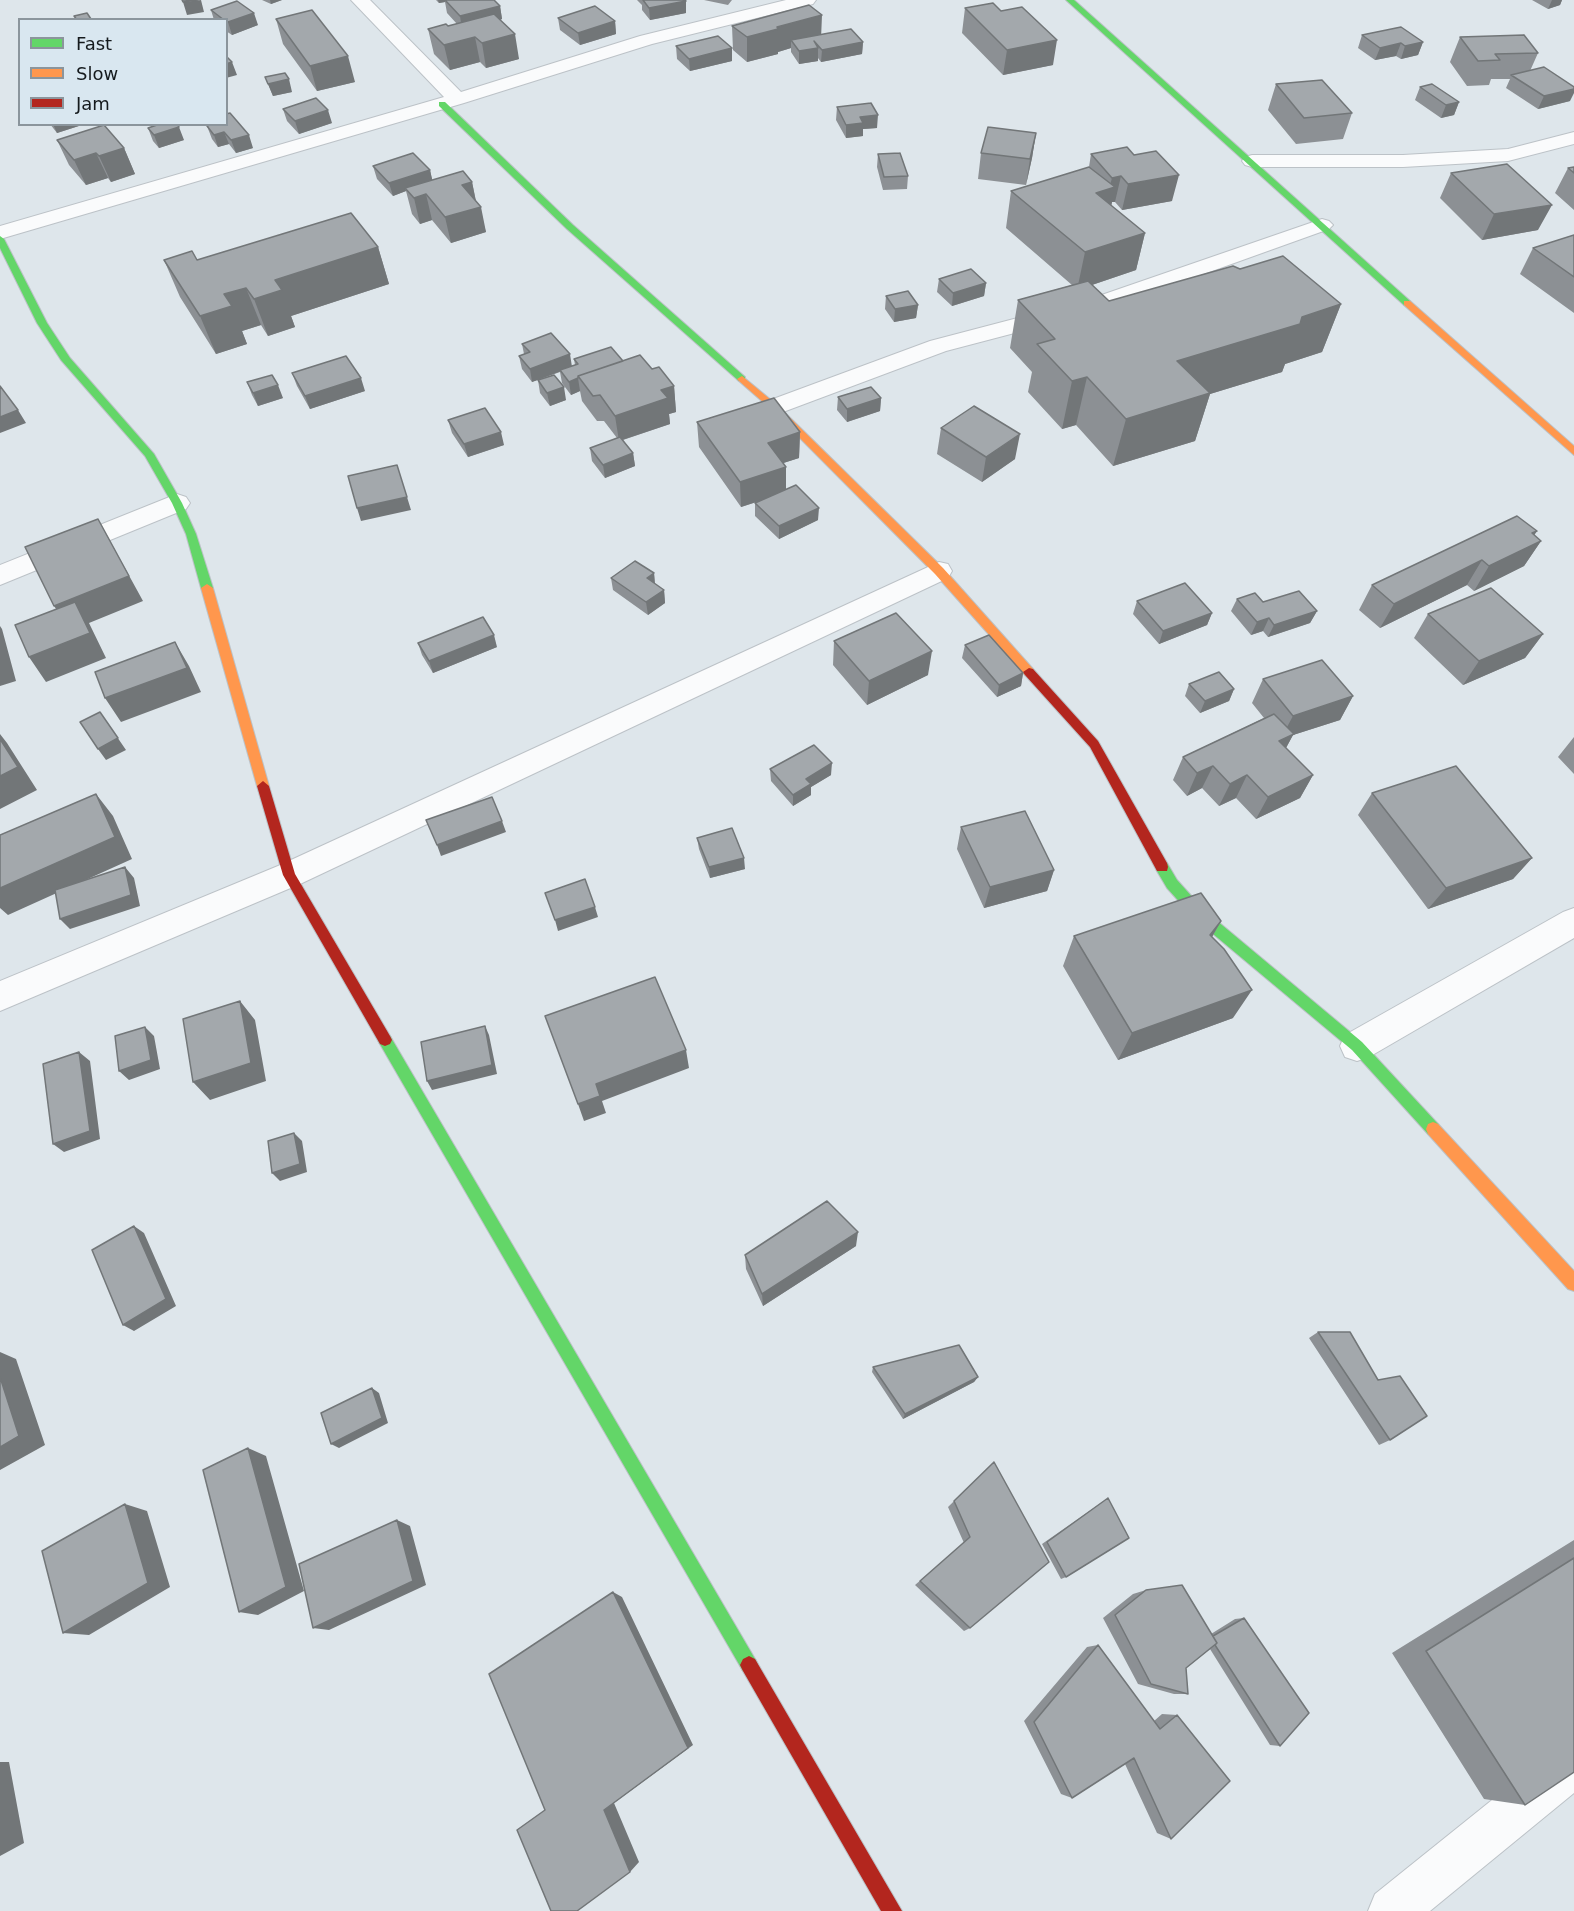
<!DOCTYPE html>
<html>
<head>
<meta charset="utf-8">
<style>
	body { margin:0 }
	#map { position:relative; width:1574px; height:1911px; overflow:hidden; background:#dee6eb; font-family:"DejaVu Sans",sans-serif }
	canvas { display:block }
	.legend { position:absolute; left:18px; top:18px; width:210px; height:108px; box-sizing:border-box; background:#d9e7f0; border:2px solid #8b959c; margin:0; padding:8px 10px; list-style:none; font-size:18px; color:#151a1d }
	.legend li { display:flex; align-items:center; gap:12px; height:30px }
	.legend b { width:30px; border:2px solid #8b959c }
</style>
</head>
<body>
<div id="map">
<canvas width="1574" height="1911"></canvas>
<ul class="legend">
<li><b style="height:8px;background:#63d668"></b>Fast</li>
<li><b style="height:8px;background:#ff974d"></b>Slow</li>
<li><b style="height:8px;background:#b3261e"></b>Jam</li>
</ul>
</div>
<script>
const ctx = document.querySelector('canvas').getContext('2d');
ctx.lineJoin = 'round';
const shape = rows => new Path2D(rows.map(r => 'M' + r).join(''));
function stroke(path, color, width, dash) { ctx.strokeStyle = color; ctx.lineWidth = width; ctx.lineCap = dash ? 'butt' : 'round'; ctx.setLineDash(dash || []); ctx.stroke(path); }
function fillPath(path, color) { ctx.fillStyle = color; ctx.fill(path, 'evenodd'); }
const street = shape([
	[351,0,370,0,461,92,640,36,786,0,816,0,813,4,652,44,464,103,0,239,0,226,444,97,351,0],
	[1574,132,1574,144,1508,161,1403,167,1252,167,1245,165,1242,161,1245,157,1252,155,1403,155,1508,149,1574,132],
	[1322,219,1329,221,1333,225,1329,229,1106,309,946,351,783,412,774,415,765,412,762,407,765,402,930,341,1090,299,1322,219],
	[177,494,186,497,190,503,186,509,0,585,0,565,177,494],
	[939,562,948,564,952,571,948,578,300,884,0,1011,0,981,278,866,939,562],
	[1574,908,1574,938,1369,1057,1357,1061,1345,1057,1340,1046,1345,1035,1563,912,1574,908],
	[1574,1740,1574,1793,1430,1911,1368,1911,1375,1894,1558,1747,1574,1740]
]);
const fast = shape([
	[1066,0,1074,0,1410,301,1410,305,1404,305,1066,0],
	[439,102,445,102,573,225,745,377,745,381,739,381,567,229,439,106,439,102],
	[0,236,4,239,47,323,70,358,154,454,182,503,196,534,213,588,211,591,207,592,201,588,186,534,172,503,145,456,61,360,37,323,0,248,0,236],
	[1162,862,1167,863,1177,880,1204,910,1362,1042,1438,1124,1440,1129,1438,1134,1433,1136,1428,1134,1352,1050,1194,918,1167,888,1157,871,1156,867,1157,863,1162,862],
	[385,1034,390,1036,755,1659,758,1665,755,1671,749,1674,743,1671,380,1044,378,1040,380,1036,385,1034]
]);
const slow = shape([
	[1404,301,1410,301,1574,446,1574,455,1404,305,1404,301],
	[742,376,777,405,943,568,1033,669,1035,672,1033,675,1025,675,935,574,771,409,739,381,737,379,742,376],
	[207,584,213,588,269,786,263,791,257,786,201,588,207,584],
	[1433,1122,1438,1124,1574,1271,1574,1291,1568,1289,1428,1134,1426,1129,1428,1124,1433,1122]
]);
const jam = shape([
	[1029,668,1033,669,1098,741,1167,863,1168,867,1167,871,1157,871,1090,747,1025,675,1023,672,1029,668],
	[263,781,269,786,295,874,390,1036,392,1040,390,1044,385,1046,380,1044,283,875,257,786,263,781],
	[749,1656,755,1659,902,1911,881,1911,743,1671,740,1665,743,1659,749,1656]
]);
stroke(street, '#bcc2c7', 2);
stroke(fast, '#bcc2c7', 2);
stroke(slow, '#bcc2c7', 2);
stroke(jam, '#bcc2c7', 2);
fillPath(street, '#fafbfc');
fillPath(fast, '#63d668');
fillPath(slow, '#ff974d');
fillPath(jam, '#b3261e');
fillPath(shape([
	[262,0,282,0,271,4],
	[436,0,494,0,500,6,502,19,500,20,519,59,486,68,480,62,450,70,434,54,428,29,448,26,457,24,447,13,445,2,439,3],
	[637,0,685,0,686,13,650,20,642,10,642,5],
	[704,0,732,0,728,5],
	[1532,0,1562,0,1560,5,1548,9],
	[965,8,1001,11,1053,65,1003,75,962,33],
	[211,10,258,25,232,35,226,31,226,20,214,20],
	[558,18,615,21,616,34,580,45,560,30],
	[276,19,355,82,317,91,283,44],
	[732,26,821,34,863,42,862,54,821,62,818,58,818,61,799,64,791,52,791,48,778,52,778,54,747,62,733,50],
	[1362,35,1423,42,1418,55,1401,59,1396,56,1375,60,1358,48],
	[1460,37,1538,53,1530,71,1570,101,1538,109,1506,88,1510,79,1491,79,1489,85,1467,86,1450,62],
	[676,46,732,48,732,61,690,71,677,59],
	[265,77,292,92,273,96],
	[1276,84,1352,113,1343,139,1296,144,1268,110],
	[1420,87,1459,102,1454,115,1441,118,1415,100],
	[837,107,877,128,863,129,863,136,846,138,836,120],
	[283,109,332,123,299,134,287,121],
	[50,124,85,124,57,133],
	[213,124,253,148,236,153,229,144,218,147,212,139,207,126],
	[148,128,184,140,159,148,153,141],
	[1036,133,1032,158,1026,185,978,179,981,153],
	[57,140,124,148,135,174,111,182,108,178,86,185,69,165],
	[878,154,908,176,907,189,883,190,877,167],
	[1091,154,1172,201,1122,210,1115,202,1112,202,1111,206,1145,233,1136,270,1092,285,1109,301,1240,269,1341,304,1322,352,1285,364,1282,372,1210,394,1195,441,1113,466,1076,425,1062,429,1028,392,1032,372,1010,348,1018,300,1072,285,1006,228,1011,191,1089,167],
	[373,166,430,170,432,180,472,182,476,201,486,232,451,243,432,220,420,224,412,214,406,191,393,196,377,179],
	[1574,167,1574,210,1555,193,1568,168],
	[1451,173,1538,230,1482,240,1440,198],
	[1574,235,1574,313,1520,274,1533,248],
	[378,247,389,284,291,316,295,327,268,336,261,325,242,331,247,344,216,354,180,297,164,260,197,260],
	[939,279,986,283,984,296,952,306,937,292],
	[886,296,918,305,916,318,894,322,885,309],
	[522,344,572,366,575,365,574,359,623,361,652,369,674,386,676,412,669,414,670,424,623,440,633,453,635,466,605,478,592,461,590,448,617,438,604,421,597,421,582,401,580,391,571,395,562,383,560,372,532,382,522,369,519,356,524,354],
	[292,373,365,391,310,409,297,386],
	[538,380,566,400,550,406,540,393],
	[247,382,283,398,258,406,252,395],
	[838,397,881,398,880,411,847,422,837,410],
	[448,420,504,445,468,457,452,433],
	[697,422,800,432,799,458,783,463,786,467,786,490,818,520,779,539,755,516,755,503,763,500,741,507,699,447],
	[941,428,1015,459,982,482,937,454],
	[1534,535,1541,541,1524,566,1474,591,1467,585,1380,628,1359,610,1372,585],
	[654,573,655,584,664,590,665,603,648,615,613,590,611,578],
	[1237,599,1263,602,1317,611,1310,623,1268,637,1263,631,1251,635,1231,611],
	[1137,601,1212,613,1207,625,1159,644,1133,614],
	[1428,614,1543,634,1525,658,1463,685,1414,638],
	[834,641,928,675,867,705,833,665],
	[418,643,497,647,433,673,422,655],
	[965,645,1023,673,1021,686,997,697,962,658],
	[1263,679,1353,696,1340,720,1293,735,1286,748,1313,775,1300,798,1256,819,1236,798,1219,806,1202,788,1187,796,1173,780,1183,757,1264,718,1252,703],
	[1189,684,1234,689,1229,701,1200,713,1185,696],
	[1574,737,1574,774,1558,757],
	[770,769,831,775,811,787,811,795,793,806,771,781],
	[1372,793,1532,858,1513,879,1428,909,1358,815],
	[961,827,1054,870,1047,891,984,908,957,849],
	[697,838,745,869,710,878,699,849],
	[1221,921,1212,937,1233,1018,1118,1060,1063,966,1074,936],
	[856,1246,763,1306,746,1269,745,1255],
	[1318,1332,1390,1440,1379,1445,1309,1338],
	[873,1367,978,1377,974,1382,903,1419,872,1372],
	[994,1462,970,1628,964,1631,915,1585,964,1543,948,1507],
	[1108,1498,1066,1577,1061,1579,1042,1544],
	[1574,1540,1574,1772,1525,1805,1484,1799,1392,1653],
	[1146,1590,1211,1634,1235,1619,1244,1618,1280,1746,1270,1745,1210,1649,1186,1668,1188,1694,1174,1694,1138,1684,1103,1618,1133,1594],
	[1098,1645,1154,1721,1162,1714,1177,1715,1171,1839,1157,1833,1125,1764,1072,1798,1061,1794,1024,1721,1087,1647]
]), '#8c9094');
fillPath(shape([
	[201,0,204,12,187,15,183,2],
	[270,0,282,0,271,4],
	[438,0,453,0,445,0,445,2,439,3],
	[1552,0,1562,0,1560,5,1548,9],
	[686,1,686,13,650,20,649,8],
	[500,6,502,19,462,29,460,16],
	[254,13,258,25,232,35,228,22],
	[822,15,821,39,791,40,791,48,778,52,778,54,747,62,747,37,777,27],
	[615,21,616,34,580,45,578,33],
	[515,34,519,59,486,68,482,43],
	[475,37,480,62,450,70,444,45],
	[1057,40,1053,65,1003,75,1007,50],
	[863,42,862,54,821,62,822,50],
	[1423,42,1418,55,1401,59,1405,46],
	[1401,43,1396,56,1375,60,1380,48],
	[732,48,732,61,690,71,689,59],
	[818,48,818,61,799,64,799,51],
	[348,56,355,82,317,91,310,66],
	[232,62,237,75,226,78,226,64],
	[289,79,292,92,273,96,268,84],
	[1574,89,1574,93,1570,101,1538,109,1544,96],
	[1459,102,1454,115,1441,118,1446,105],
	[328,110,332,123,299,134,295,121],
	[878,115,877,128,863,129,863,136,846,138,846,125,860,117],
	[53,124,85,124,57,133],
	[179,127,184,140,159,148,154,135],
	[224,132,229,144,218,147,214,135],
	[1036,133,1032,158,1026,185,1030,159],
	[249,135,253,148,236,153,231,140],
	[124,148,135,174,111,182,99,156],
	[96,153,108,178,86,185,74,160],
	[430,170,433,183,405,188,406,191,393,196,389,183],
	[1179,175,1172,201,1122,210,1128,184],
	[1121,176,1115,202,1112,202,1107,225,1096,193,1109,189,1112,178],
	[472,182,477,207,462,185],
	[426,194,432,220,420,224,414,198],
	[1552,205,1538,230,1482,240,1494,214],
	[481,207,486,232,451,243,445,217],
	[1145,233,1136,270,1077,290,1085,252],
	[378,247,389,284,291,316,295,327,268,336,254,299,275,280],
	[986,283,984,296,952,306,953,293],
	[246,288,261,325,242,331,247,344,216,354,200,316,224,294],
	[1341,304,1322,352,1285,364,1282,372,1210,394,1195,441,1113,466,1126,419,1177,361,1302,317],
	[918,305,916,318,894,322,895,309],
	[570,354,572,367,532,382,530,369],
	[1087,377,1076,425,1062,429,1072,381],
	[361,378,365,391,310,409,305,396],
	[578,378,580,391,571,395,569,382],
	[278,385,283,398,258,406,253,393],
	[674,386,676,412,669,414,670,424,619,441,615,416,661,390],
	[564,387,566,400,550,406,547,393],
	[881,398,880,411,847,422,847,409],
	[18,410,26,423,0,433,0,417],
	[501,432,504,445,468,457,464,444],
	[800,432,799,458,768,468,768,443],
	[1020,434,1015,459,982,482,986,457],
	[633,453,635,466,605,478,603,465],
	[786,467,786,492,741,507,740,482],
	[407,497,411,510,361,521,357,508],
	[819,508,818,520,779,539,779,526],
	[98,519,143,601,89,623,106,658,46,682,29,657,71,630,54,606],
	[1537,531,1526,548,1541,541,1524,566,1474,591,1489,566,1532,533],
	[1482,560,1467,585,1380,628,1394,604],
	[654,573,655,586,647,578],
	[664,590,665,603,648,615,646,602],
	[1317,611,1310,623,1268,637,1274,625],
	[1212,613,1207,625,1159,644,1163,631],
	[1269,618,1263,631,1251,635,1257,622],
	[0,626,2,629,16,681,0,686],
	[1543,634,1525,658,1463,685,1479,661],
	[494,635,497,647,433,673,429,661],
	[175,642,189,666,201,692,121,722,105,698],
	[932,651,928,675,867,705,869,681],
	[1023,673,1021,686,997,697,999,685],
	[1234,689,1229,701,1200,713,1205,701],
	[1353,696,1340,720,1293,735,1281,757,1267,764,1293,716],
	[100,712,126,750,106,760,98,749],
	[0,734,7,743,37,790,0,809],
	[832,763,831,775,811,787,811,795,793,806,793,795,806,779],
	[1213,766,1202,788,1187,796,1197,773],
	[1247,775,1236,798,1219,806,1230,784],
	[1313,775,1300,798,1256,819,1268,797],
	[96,794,113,816,132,859,8,915,0,908,0,888],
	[502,821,506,832,441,856,437,845],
	[744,858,745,869,710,878,709,867],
	[1532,858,1513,879,1428,909,1446,888],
	[125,867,134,878,140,906,70,929,60,919],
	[1054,870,1047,891,984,908,990,887],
	[595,907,598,917,558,931,555,920],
	[1221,921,1204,951,1210,935],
	[1252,990,1233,1018,1118,1060,1132,1033],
	[240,1001,255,1020,266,1081,210,1100,193,1082],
	[485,1026,489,1035,497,1074,432,1090,427,1081],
	[145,1027,154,1036,160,1069,129,1080,119,1071],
	[686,1050,689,1068,602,1101,606,1113,584,1121,578,1104,596,1084],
	[79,1052,90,1061,100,1139,64,1152,53,1144],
	[294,1133,302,1141,307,1172,280,1181,272,1173],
	[134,1226,144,1233,176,1306,134,1331,123,1325],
	[858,1232,856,1246,763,1306,762,1294],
	[0,1352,16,1359,45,1445,0,1470],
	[978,1377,974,1382,903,1419,905,1414],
	[372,1388,379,1393,388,1423,339,1448,331,1444],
	[248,1448,266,1456,304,1591,258,1615,239,1612],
	[125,1504,147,1511,170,1587,89,1635,63,1633],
	[397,1520,410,1526,426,1585,329,1630,313,1628],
	[613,1592,622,1597,693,1745,614,1803,639,1862,630,1872,604,1810],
	[0,1762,9,1762,24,1843,0,1856]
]), '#727678');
const building = shape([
	[182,0,198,0,183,2,182,0],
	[445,0,494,0,500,6,460,16,445,0],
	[643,0,685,0,686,1,649,8,643,0],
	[237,1,254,13,228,22,226,21,226,20,224,20,211,10,237,1],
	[993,3,1001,11,1022,7,1057,40,1007,50,965,8,993,3],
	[809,5,822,15,777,27,778,29,747,37,732,26,809,5],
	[595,6,615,21,578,33,558,18,595,6],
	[312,10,348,56,310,66,276,19,312,10],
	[87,13,91,19,77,20,74,16,87,13],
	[494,14,515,34,482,43,475,37,444,45,428,29,446,24,448,26,494,14],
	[1401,27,1423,42,1405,46,1401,43,1380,48,1362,35,1401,27],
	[851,29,863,42,822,50,814,41,818,48,799,51,791,40,851,29],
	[1524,35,1538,53,1495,54,1500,60,1478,61,1460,37,1524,35],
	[718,36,732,48,689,59,676,46,718,36],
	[226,56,232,62,226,64,226,56],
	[1544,67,1574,87,1574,89,1544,96,1511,75,1544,67],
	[285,73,289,79,268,84,265,77,285,73],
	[1322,80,1352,113,1304,118,1276,84,1322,80],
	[1432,84,1459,102,1446,105,1420,87,1432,84],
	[316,98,328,110,295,121,283,109,316,98],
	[871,103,878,115,860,117,863,123,846,125,837,107,871,103],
	[230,113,249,135,231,140,224,132,214,135,207,126,213,124,226,124,226,114,230,113],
	[160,124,177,124,179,127,154,135,148,128,160,124],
	[104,125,124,148,99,156,96,153,74,160,57,140,104,125],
	[988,127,1036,133,1030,159,981,153,988,127],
	[1127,147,1134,155,1156,151,1179,175,1128,184,1121,176,1112,178,1091,154,1127,147],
	[413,153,430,170,389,183,373,166,413,153],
	[900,153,908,176,884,177,878,154,900,153],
	[1507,164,1552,205,1494,214,1451,173,1507,164],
	[1089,167,1115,187,1096,193,1145,233,1085,252,1011,191,1089,167],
	[1574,167,1574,173,1568,168,1574,167],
	[463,171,472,182,462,185,481,207,445,217,426,194,414,198,405,188,463,171],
	[351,213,378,247,275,280,282,290,254,299,246,288,224,294,232,306,200,316,164,260,192,251,197,260,351,213],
	[1574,235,1574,277,1533,248,1574,235],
	[1283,256,1341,304,1302,317,1300,324,1177,361,1210,393,1126,419,1087,377,1072,381,1037,344,1055,339,1018,300,1088,281,1109,301,1233,266,1240,269,1283,256],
	[971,269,986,283,953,293,939,279,971,269],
	[908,291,918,305,895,309,886,296,908,291],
	[551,333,570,354,530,369,519,356,530,352,522,344,551,333],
	[611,347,623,361,578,376,578,378,569,382,560,370,578,364,574,359,611,347],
	[640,355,652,369,659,367,674,386,661,390,668,398,615,416,600,395,593,396,578,376,640,355],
	[346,356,361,378,305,396,292,373,346,356],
	[272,375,278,385,253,393,247,382,272,375],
	[554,375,564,387,547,393,538,380,554,375],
	[0,386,18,410,0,417,0,386],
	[871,387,881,398,847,409,838,397,871,387],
	[774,398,800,432,768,443,786,467,740,482,697,422,774,398],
	[974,406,1020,434,986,457,941,428,974,406],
	[485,408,501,432,464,444,448,420,485,408],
	[620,437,633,453,603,465,590,448,620,437],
	[397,465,407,497,357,508,348,476,397,465],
	[796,485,819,508,779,526,755,503,796,485],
	[1517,516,1537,531,1532,533,1541,541,1489,566,1482,560,1394,604,1372,585,1517,516],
	[98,519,129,576,54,606,25,547,98,519],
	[635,561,654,573,647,578,664,590,646,602,611,578,635,561],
	[1185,583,1212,613,1163,631,1137,601,1185,583],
	[1491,588,1543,634,1479,661,1428,614,1491,588],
	[1299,591,1317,611,1274,625,1269,618,1257,622,1237,599,1255,593,1263,602,1299,591],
	[75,602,90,633,29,657,15,625,75,602],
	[896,613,932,651,869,681,834,641,896,613],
	[483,617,494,635,429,661,418,643,483,617],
	[989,635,1023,673,999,685,965,645,989,635],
	[175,642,187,668,105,698,95,672,175,642],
	[1322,660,1353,696,1293,716,1263,679,1322,660],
	[1219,672,1234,689,1205,701,1189,684,1219,672],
	[100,712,118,738,98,749,80,722,100,712],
	[1274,714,1294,734,1279,741,1313,775,1268,797,1247,775,1230,784,1213,766,1197,773,1183,757,1274,714],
	[0,739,18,767,0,776,0,739],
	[814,745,832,763,806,779,811,784,793,795,770,769,814,745],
	[1456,766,1532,858,1446,888,1372,793,1456,766],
	[96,794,115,837,0,888,0,835,96,794],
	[492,797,502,821,437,845,426,820,492,797],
	[1025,811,1054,870,990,887,961,827,1025,811],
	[732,828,744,858,709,867,697,838,732,828],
	[125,867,131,895,60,919,55,890,125,867],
	[585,879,595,907,555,920,545,893,585,879],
	[1201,893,1221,921,1210,935,1224,949,1252,990,1132,1033,1074,936,1201,893],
	[655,977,686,1050,596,1084,600,1096,578,1104,545,1016,655,977],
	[240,1001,251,1063,193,1082,183,1019,240,1001],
	[485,1026,492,1065,427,1081,421,1042,485,1026],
	[145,1027,151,1060,119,1071,115,1036,145,1027],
	[79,1052,90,1131,53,1144,43,1064,79,1052],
	[294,1133,300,1164,272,1173,268,1141,294,1133],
	[827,1201,858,1232,762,1294,745,1255,827,1201],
	[134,1226,166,1299,123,1325,92,1250,134,1226],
	[1318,1332,1350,1332,1378,1380,1400,1376,1427,1416,1390,1440,1318,1332],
	[959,1345,978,1377,905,1414,873,1367,959,1345],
	[0,1377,19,1436,0,1447,0,1377],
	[372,1388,382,1418,331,1444,321,1413,372,1388],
	[248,1448,286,1587,239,1612,203,1470,248,1448],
	[994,1462,1049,1562,970,1628,920,1581,970,1537,954,1501,994,1462],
	[1108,1498,1129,1538,1066,1577,1047,1542,1108,1498],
	[125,1504,148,1583,63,1633,42,1551,125,1504],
	[397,1520,413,1581,313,1628,299,1564,397,1520],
	[1574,1558,1574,1772,1525,1805,1426,1651,1574,1558],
	[1182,1585,1217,1643,1186,1668,1188,1694,1151,1684,1115,1615,1146,1590,1182,1585],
	[613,1592,688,1748,604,1810,630,1872,577,1911,551,1911,517,1830,545,1810,489,1674,613,1592],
	[1244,1618,1309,1713,1280,1746,1215,1645,1217,1643,1213,1636,1244,1618],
	[1098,1645,1160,1729,1177,1715,1230,1781,1171,1839,1134,1758,1072,1798,1034,1722,1098,1645]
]);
fillPath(building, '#a3a8ac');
stroke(building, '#727678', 1.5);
</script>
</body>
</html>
